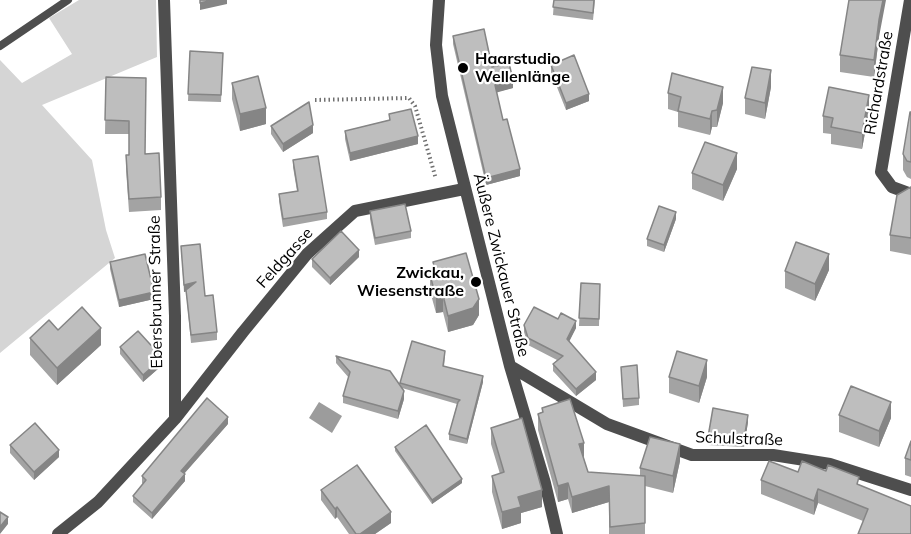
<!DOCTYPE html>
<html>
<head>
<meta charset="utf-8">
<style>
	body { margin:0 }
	canvas { display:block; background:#fff }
</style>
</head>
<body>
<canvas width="911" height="534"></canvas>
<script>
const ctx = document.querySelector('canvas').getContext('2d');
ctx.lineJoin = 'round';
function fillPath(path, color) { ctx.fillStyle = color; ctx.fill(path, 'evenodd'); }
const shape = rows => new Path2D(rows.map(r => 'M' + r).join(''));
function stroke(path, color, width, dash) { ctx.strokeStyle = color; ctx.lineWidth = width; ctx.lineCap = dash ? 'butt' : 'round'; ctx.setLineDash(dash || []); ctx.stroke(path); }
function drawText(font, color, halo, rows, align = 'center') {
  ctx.font = font + ' Mulish,sans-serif'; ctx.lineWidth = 4.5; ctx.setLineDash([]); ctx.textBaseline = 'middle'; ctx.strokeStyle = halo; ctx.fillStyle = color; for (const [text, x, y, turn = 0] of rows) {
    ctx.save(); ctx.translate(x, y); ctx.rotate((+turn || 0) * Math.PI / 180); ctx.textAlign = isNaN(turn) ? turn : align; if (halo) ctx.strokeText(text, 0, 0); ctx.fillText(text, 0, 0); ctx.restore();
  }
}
fillPath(shape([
	[79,0,156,0,157,57,42,105,92,160,106,230,115,258,0,353,0,60,22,83,72,54,49,18]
]), '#d5d5d5');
fillPath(shape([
	[319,402,342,416,332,433,309,418]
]), '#9c9c9c');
stroke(shape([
	[315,100,409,98,415,106,436,179]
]), '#707070', 4, [1.5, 3]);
stroke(shape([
	[0,46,68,0]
]), '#4e4e4e', 8);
stroke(shape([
	[439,0,436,45,442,96,510,366,545,483,557,534],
	[910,0,881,172,892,187,911,194],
	[510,366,607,424,692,455,773,455,830,464,911,490],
	[175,419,243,332,307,254,355,211,464,189],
	[58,534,98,502,175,419,175,316,164,0]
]), '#4e4e4e', 12);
fillPath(shape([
	[554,0,595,0,593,20,553,15],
	[453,36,492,67,513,88,496,92,503,120,520,176,486,185,453,44],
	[879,37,874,77,840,72,840,55],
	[190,51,223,53,221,102,188,101],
	[551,65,589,101,566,110,551,72],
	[106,77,145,154,161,197,161,210,129,212,126,169,126,155,129,155,129,134,105,134],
	[232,83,266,124,240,131,232,99],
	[771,87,765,119,745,114,745,98],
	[668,93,723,103,717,127,712,127,710,135,678,127,678,112,668,109],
	[869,111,862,149,831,144,831,134,823,133,823,116],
	[911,112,911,179,907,177,903,170,903,154],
	[389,114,418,144,350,161,345,139,345,131,389,120],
	[271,126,313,133,283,152,271,134],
	[293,160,327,212,327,219,283,227,279,201,279,194,297,191,293,167],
	[737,169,723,201,692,189,692,173],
	[911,187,911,255,890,251,890,235],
	[370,211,411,231,411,238,375,245,370,219],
	[676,219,664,252,647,246,647,239],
	[181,246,205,296,217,332,217,340,191,343,186,291,184,292],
	[359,257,330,285,312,267,312,259],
	[110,262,154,299,119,307,110,269],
	[433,262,479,315,473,325,448,332,443,312,436,313,430,291,430,275,433,274],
	[829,270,815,301,785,288,785,271],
	[581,283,600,284,599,326,579,326],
	[524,325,576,328,569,341,596,380,576,396,553,371,553,364,557,360,528,345,524,332],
	[58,330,101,345,57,385,30,355,30,338],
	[120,347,159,368,143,382,120,354],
	[336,356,400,385,400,383,445,356,444,367,483,382,467,444,449,440,449,434,457,404,402,388,404,399,398,419,343,403,343,396,349,378,336,363],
	[621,367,639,398,639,405,623,407],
	[669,377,707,377,699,403,669,393],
	[542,408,584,459,588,472,640,476,640,468,680,461,673,493,645,486,645,534,609,534,609,502,572,513,568,499,558,502,538,430,538,414,542,412],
	[839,415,891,418,879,447,839,432],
	[748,422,744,447,708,445,708,437],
	[228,424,184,474,185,481,152,519,133,502,133,496,143,484,142,483,142,476],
	[491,428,542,507,521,513,521,523,502,529,492,492,492,476,500,474,491,444],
	[911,441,911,477,905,475,905,458],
	[10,445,59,457,34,480,10,453],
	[395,447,462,483,432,504,395,451],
	[798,472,859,485,911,534,858,534,863,521,818,503,814,515,761,494,761,480],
	[321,490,391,523,375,534,349,534,337,517,335,519,321,500]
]), '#a3a3a3');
fillPath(shape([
	[213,0,227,0,227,4,200,10,200,3],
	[883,0,886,0,879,37,874,77,874,60,879,20],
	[771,70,771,87,765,119,765,103],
	[513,80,513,88,495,93,495,85],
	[723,87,723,103,717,127,717,110],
	[589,94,589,101,566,110,566,103],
	[869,95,869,111,862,149,862,133],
	[266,108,266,124,240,131,240,114],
	[712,111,712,127,710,135,710,119],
	[313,125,313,133,283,152,283,144],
	[418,136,418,144,350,161,350,153],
	[737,153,737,169,723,201,723,185],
	[520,169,520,176,486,185,486,178],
	[676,212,676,219,664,252,664,245],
	[359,250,359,257,330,285,330,278],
	[829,254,829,270,815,301,815,284],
	[196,282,196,289,184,292,184,285],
	[154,292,154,299,119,307,119,300],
	[443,295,443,312,436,313,436,297],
	[479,299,479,315,473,325,448,332,448,316],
	[576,321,576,328,567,346,567,339],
	[101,328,101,345,57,385,57,368],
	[707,360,707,377,699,403,699,386],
	[159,361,159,368,143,382,143,375],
	[596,372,596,380,576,396,576,389],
	[483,376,483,382,467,444,467,439],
	[404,391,404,399,398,419,398,411],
	[891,402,891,418,879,447,879,431],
	[748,415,748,422,744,447,744,439],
	[228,417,228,424,181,477,181,471],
	[584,443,584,459,579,444],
	[680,444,680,461,673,493,673,476],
	[59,450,59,457,34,480,34,472],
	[185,474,185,481,152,519,152,513],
	[462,479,462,483,432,504,432,500],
	[568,483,568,499,558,502,558,486],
	[609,486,609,502,572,513,572,497],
	[818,489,818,503,814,515,814,501],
	[542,490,542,507,521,513,521,523,502,529,502,512,518,497],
	[337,507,337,517,335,519,335,509],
	[391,512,391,523,375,534,360,534],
	[8,517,8,524,0,534,0,527]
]), '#858585');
const building = shape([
	[200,0,213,0,200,3,200,0],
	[554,0,594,0,593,13,553,7,554,0],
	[849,0,883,0,879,20,874,60,840,55,849,0],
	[484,29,492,67,509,63,513,80,495,85,503,120,507,119,520,169,486,178,453,36,484,29],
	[190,51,223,53,221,95,188,94,190,51],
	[574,55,589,94,566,103,551,65,574,55],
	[752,67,771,70,765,103,745,98,752,67],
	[672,73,723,87,717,110,712,111,710,119,678,111,681,97,668,93,672,73],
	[258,76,266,108,240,114,232,83,258,76],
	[106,77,146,78,145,154,159,153,161,197,129,199,126,155,129,155,129,121,105,120,106,77],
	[829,87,869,95,862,133,831,127,833,118,823,116,829,87],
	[309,102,313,125,283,144,271,126,309,102],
	[411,109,418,136,350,153,345,131,390,120,389,114,411,109],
	[910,112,911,112,911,162,907,161,903,154,910,112],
	[705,142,737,153,723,185,692,173,705,142],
	[318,156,327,212,283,219,279,194,298,191,293,160,318,156],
	[911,187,911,238,890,235,897,195,911,187],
	[405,204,411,231,375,238,370,211,405,204],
	[659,206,676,212,664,245,647,239,659,206],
	[341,231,359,250,330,278,312,259,341,231],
	[796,242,829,254,815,284,785,271,796,242],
	[200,244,205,296,213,295,217,332,191,335,186,290,196,282,184,285,181,246,200,244],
	[466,253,479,299,473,308,448,316,443,295,436,297,430,275,436,273,433,262,466,253],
	[145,254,154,292,119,300,110,262,145,254],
	[581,283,600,284,599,319,579,318,581,283],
	[82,307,101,328,57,368,30,338,49,320,58,330,82,307],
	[534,307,558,319,561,313,576,321,567,339,596,372,576,389,553,364,563,356,528,338,524,325,534,307],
	[138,331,159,354,159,361,143,375,120,347,138,331],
	[412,341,445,351,443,366,483,376,467,439,449,434,458,402,460,400,400,383,412,341],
	[677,351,707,360,699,386,669,377,677,351],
	[336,356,390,371,404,391,398,411,343,396,350,372,336,356],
	[637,365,639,398,623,399,621,367,637,365],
	[851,386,891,402,879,431,839,415,851,386],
	[207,398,228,417,181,471,185,474,152,513,133,496,146,480,142,476,207,398],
	[570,399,584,443,579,444,588,472,645,476,645,523,610,527,609,486,572,497,568,483,558,486,538,414,543,412,542,408,570,399],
	[713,408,748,415,744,439,708,437,713,408],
	[522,418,542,490,518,497,521,507,502,512,492,476,504,472,491,428,522,418],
	[35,423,59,450,34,472,10,445,35,423],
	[426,425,462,479,432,500,395,447,426,425],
	[650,437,680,444,673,476,640,468,650,437],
	[911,441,911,460,905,458,911,441],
	[769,461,798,472,802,461,826,471,828,465,859,477,857,484,911,506,911,534,858,534,868,509,818,489,814,501,761,480,769,461],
	[357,465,391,512,360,534,356,534,337,507,335,509,321,490,357,465],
	[0,512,8,517,0,527,0,512]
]);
fillPath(building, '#bebebe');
stroke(building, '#858585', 1.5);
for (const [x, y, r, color] of [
	[463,68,6,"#000"],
	[476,282,6,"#000"]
]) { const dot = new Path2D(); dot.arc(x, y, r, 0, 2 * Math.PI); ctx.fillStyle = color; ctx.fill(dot); stroke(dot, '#fff', 2); }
drawText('bold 16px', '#000', '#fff', [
	["Haarstudio",475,59],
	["Wellenlänge",475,77],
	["Zwickau,",464,273,"right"],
	["Wiesenstraße",464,291,"right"]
], 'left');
drawText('16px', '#000', '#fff', [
	["Richardstraße",879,83,-80],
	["Feldgasse",285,258,-48],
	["Äußere Zwickauer Straße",501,265,76],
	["Ebersbrunner Straße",156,292,-91],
	["Schulstraße",739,439,2]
]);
</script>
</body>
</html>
